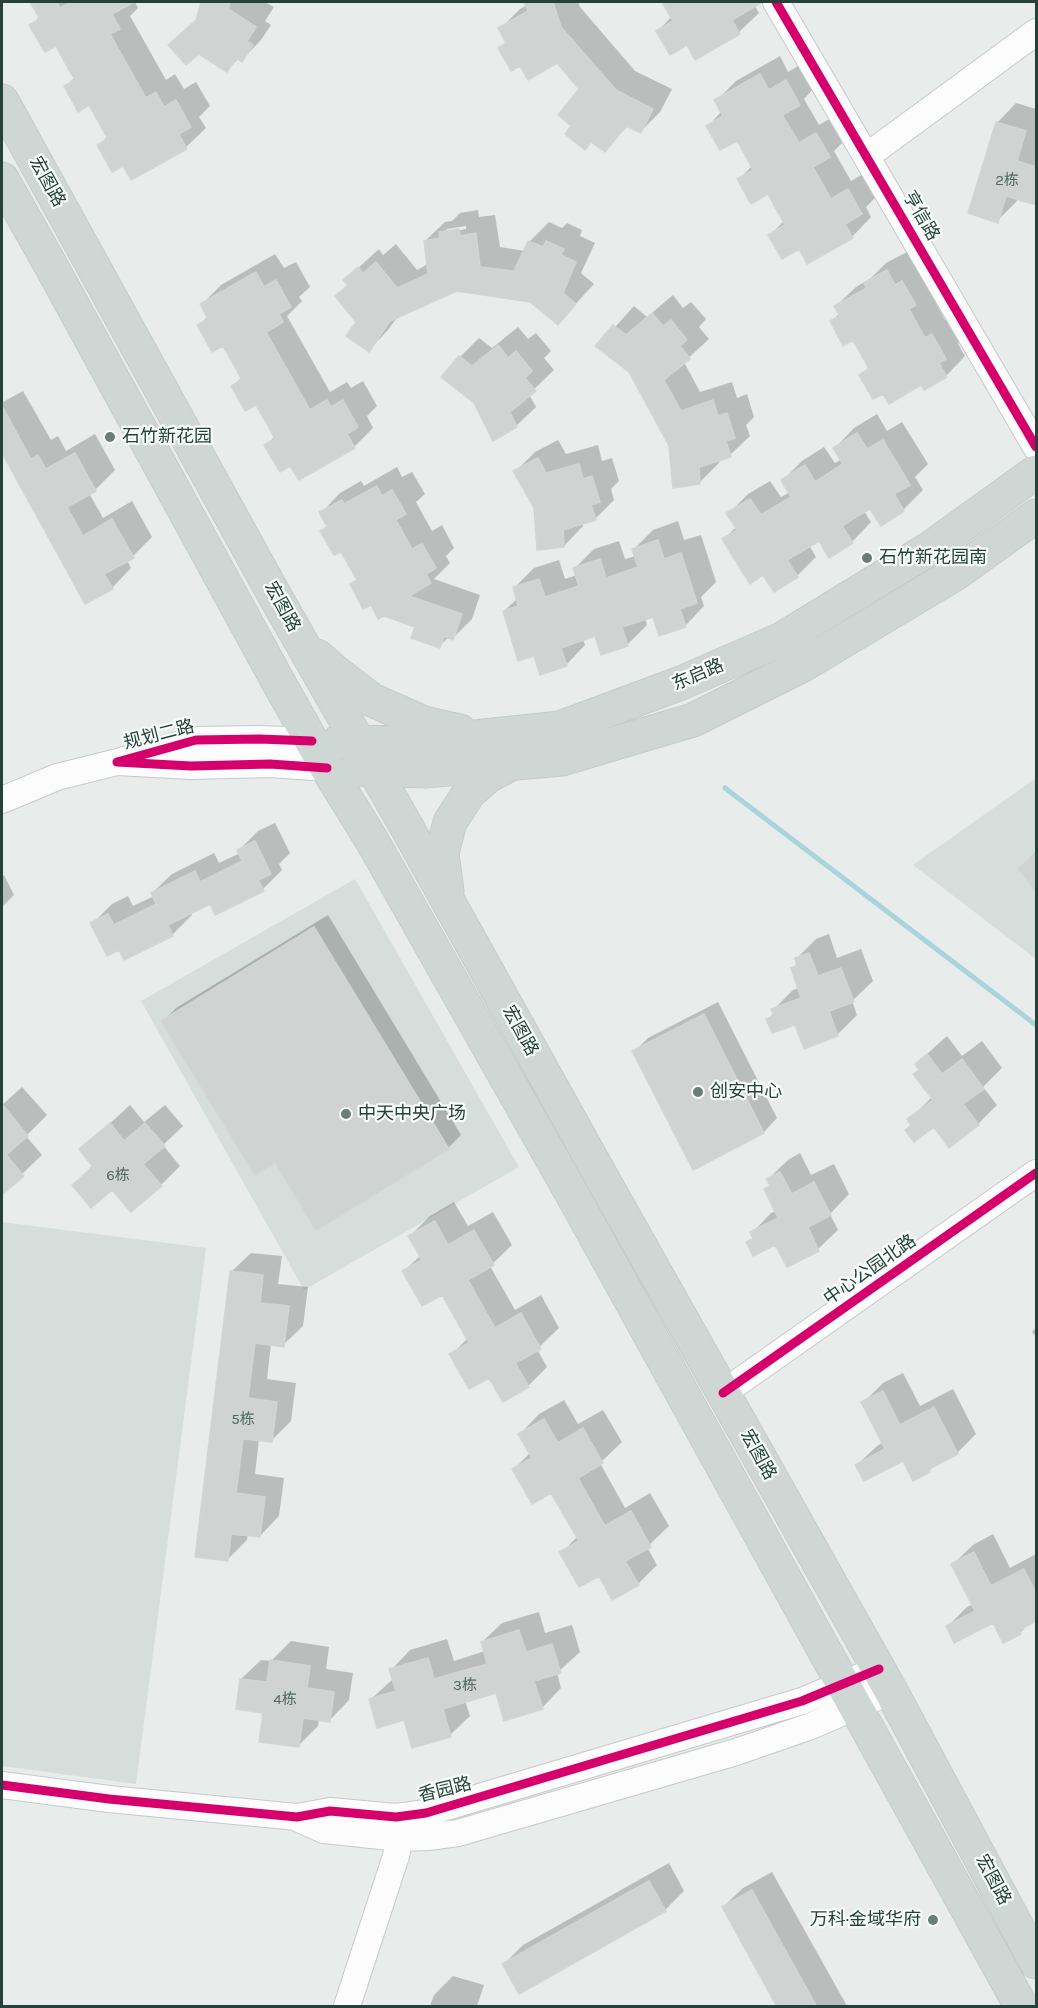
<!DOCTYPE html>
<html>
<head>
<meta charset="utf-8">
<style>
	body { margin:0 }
	#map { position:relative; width:1038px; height:2008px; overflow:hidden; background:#e8edeb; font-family:Karla,sans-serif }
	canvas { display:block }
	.frame { position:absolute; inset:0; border:3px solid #24423a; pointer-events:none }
</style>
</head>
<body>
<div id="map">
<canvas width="1038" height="2008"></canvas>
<div class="frame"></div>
</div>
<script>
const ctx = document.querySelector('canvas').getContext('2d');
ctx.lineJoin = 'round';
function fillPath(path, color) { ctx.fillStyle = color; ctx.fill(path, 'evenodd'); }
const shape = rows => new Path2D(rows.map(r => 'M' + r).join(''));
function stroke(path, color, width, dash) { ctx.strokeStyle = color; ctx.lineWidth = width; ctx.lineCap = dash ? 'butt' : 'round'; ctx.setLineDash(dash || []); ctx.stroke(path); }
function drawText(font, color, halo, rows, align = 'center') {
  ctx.font = font + ' Karla,"Noto Sans SC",sans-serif'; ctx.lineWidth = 4.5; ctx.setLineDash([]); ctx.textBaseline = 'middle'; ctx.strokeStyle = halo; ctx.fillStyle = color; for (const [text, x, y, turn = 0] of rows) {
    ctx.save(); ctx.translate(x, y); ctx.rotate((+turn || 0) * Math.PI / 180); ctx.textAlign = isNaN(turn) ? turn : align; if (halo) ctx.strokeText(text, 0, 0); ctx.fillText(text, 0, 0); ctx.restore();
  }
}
fillPath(shape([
	[1036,778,1036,959,913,865],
	[355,879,519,1167,304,1290,141,1001],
	[2,1222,206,1248,136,1784,2,1766]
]), '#d6dedb');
fillPath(shape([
	[38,2,135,2,138,8,130,16,166,80,175,74,184,89,196,82,210,106,199,117,206,128,186,147,132,178,124,164,99,145,108,136,89,103,66,86,75,77,56,44,31,26,40,16,34,5],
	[203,2,265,2,274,7,265,21,271,25,261,40,242,60,239,58,227,70,199,52,170,45,198,18],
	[526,2,578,2,580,7,635,71,672,89,660,112,640,132,628,126,604,150,592,141,585,148,573,126,581,89,557,61,520,64,500,48,507,41,500,29,520,9,527,5],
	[664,2,755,2,753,3,759,13,739,32,695,58,687,43,658,31,672,16],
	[780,56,788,72,805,62,818,84,804,99,819,125,836,115,848,137,834,151,851,181,868,171,880,193,866,207,871,217,852,237,800,247,770,235,784,221,768,192,739,179,753,165,737,139,708,126,722,111,716,101,736,81],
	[1016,103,1036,109,1036,204,1018,198,1017,201,997,221,997,123],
	[478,210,479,217,495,215,500,247,525,251,529,242,549,222,562,228,567,223,582,230,580,236,595,243,581,273,594,284,558,323,531,300,457,290,398,316,388,330,369,350,358,322,349,284,345,280,379,249,383,255,396,244,417,270,428,264,425,241,445,222,452,221,460,213],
	[466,226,466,229,444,233,447,229],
	[907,252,915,266,922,262,934,284,929,290,945,320,952,316,964,338,958,344,965,356,946,376,884,392,861,375,869,367,854,338,831,322,840,313,836,306,856,287,871,278,886,263],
	[275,254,284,268,296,262,310,287,299,297,302,301,287,316,330,392,347,382,351,388,363,381,377,406,367,416,373,428,354,447,291,464,266,445,275,436,257,403,233,386,242,377,224,344,199,325,208,316,201,305,221,285],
	[673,295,683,308,691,302,706,319,699,327,709,339,684,362,700,392,732,382,737,398,747,394,754,417,746,425,750,436,730,455,719,459,719,463,699,483,671,445,630,371,598,346,634,306,647,317],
	[518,327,528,339,536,333,551,351,544,358,554,370,529,394,536,407,516,426,460,357,479,338,492,348],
	[23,391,51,440,58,436,66,451,95,434,115,470,95,490,89,493,103,518,132,501,152,537,133,556,127,560,131,568,112,588,86,602,2,450,2,399,3,402],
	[877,414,887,431,902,422,928,464,915,477,923,490,903,510,881,524,871,507,864,511,871,522,852,542,819,539,809,545,816,557,797,576,764,573,724,539,736,527,728,514,748,494,770,481,781,497,790,492,783,480,802,461,824,447,835,463,842,459,835,448,854,428],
	[558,440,566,454,598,445,602,461,612,458,619,481,611,489,614,500,595,519,583,523,583,526,564,546,535,508,515,472,535,452],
	[397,467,402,477,412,472,425,494,416,502,432,531,442,525,454,548,446,556,450,563,434,579,480,595,472,619,453,638,449,637,439,646,417,626,371,603,352,585,358,579,341,550,322,531,328,525,321,513,340,493,361,481,364,486],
	[678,521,684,540,701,535,716,582,701,597,704,606,685,626,654,615,645,618,647,625,627,645,596,634,583,639,585,645,566,665,535,654,504,611,518,598,514,588,534,568,559,560,565,579,577,575,575,568,594,549,619,541,625,559,636,556,634,549,653,530],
	[275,823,290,853,279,864,282,870,263,889,210,902,190,912,192,915,172,935,120,948,92,924,112,904,128,896,133,906,154,896,152,893,172,874,214,853,219,863,240,853,239,850,258,831],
	[1036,852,1036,890,1020,868],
	[4,875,14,895,2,907,2,876],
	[328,915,461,1135,448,1148,275,1160,163,1021,176,1008],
	[829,934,837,958,861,949,873,981,852,1001,857,1015,837,1035,796,1023,768,1019,774,1013,773,1010,793,990,799,988,792,968,798,963,796,959,816,939],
	[718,1002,777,1118,764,1132,693,1168,634,1052,648,1038],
	[947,1036,962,1056,982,1041,1002,1068,983,1087,997,1105,978,1124,912,1124,909,1120,932,1097,916,1064],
	[22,1087,47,1115,26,1136,42,1155,2,1193,2,1105],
	[130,1105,144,1122,165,1105,183,1126,163,1145,180,1166,161,1185,112,1188,74,1185,93,1165,81,1150],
	[800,1153,811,1175,834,1164,849,1194,830,1214,838,1230,818,1249,787,1265,776,1243,748,1243,754,1237,752,1233,771,1213,776,1211,766,1190,771,1184,768,1179,788,1160],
	[454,1202,468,1226,493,1212,512,1245,490,1266,515,1310,541,1295,559,1328,537,1349,547,1367,528,1386,489,1376,451,1355,468,1338,442,1293,404,1271,421,1255,410,1236,430,1216],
	[251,1253,282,1256,278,1284,308,1287,303,1326,283,1345,271,1344,267,1379,296,1383,291,1421,272,1440,259,1439,255,1474,284,1478,279,1516,260,1536,248,1534,247,1540,227,1560,231,1272],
	[1036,1327,1036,1337,1032,1332],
	[903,1373,920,1406,953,1389,976,1434,957,1453,938,1463,929,1471,903,1459,857,1465,877,1446,883,1442,863,1403,883,1383],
	[564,1400,578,1424,603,1410,622,1442,600,1463,625,1508,650,1493,669,1526,647,1547,657,1565,638,1584,599,1574,561,1553,578,1536,552,1491,514,1469,530,1453,520,1434,539,1414],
	[993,1534,1010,1568,1036,1554,1036,1620,1028,1624,1020,1633,994,1621,947,1627,967,1607,973,1604,953,1564,973,1545],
	[539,1612,545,1633,572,1625,580,1652,557,1673,561,1688,542,1708,497,1691,465,1700,470,1716,450,1735,405,1718,371,1699,393,1679,391,1670,410,1650,447,1639,454,1661,485,1651,482,1642,502,1623],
	[291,1641,329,1647,326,1669,353,1673,349,1700,330,1720,319,1719,318,1726,298,1746,265,1711,241,1679,261,1660,271,1661],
	[669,1863,684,1891,665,1910,504,1964,523,1945],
	[772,1872,847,2006,779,2006,723,1907,743,1888],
	[453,1976,484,1985,477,2006,430,2006,434,1995]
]), '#0003');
stroke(shape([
	[725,788,1036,1025]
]), '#a9d4db', 5);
const building = shape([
	[30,2,57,2,60,8,72,2,134,2,112,14,120,29,110,34,146,98,156,92,164,107,176,100,191,127,179,134,187,149,131,180,123,166,112,172,97,145,108,139,100,125,89,105,78,112,64,86,75,80,64,61,56,46,45,52,29,25,40,19,30,2],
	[201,2,230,2,228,9,256,27,247,41,253,45,242,62,236,58,227,72,199,54,186,65,168,45,196,20,201,2],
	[524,2,553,2,561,27,616,90,653,109,641,133,626,126,605,152,591,142,585,150,565,134,571,126,558,115,579,89,557,63,528,80,520,66,511,71,498,48,506,43,498,28,528,11,524,2],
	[662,2,761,2,761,3,732,20,740,34,695,60,687,45,670,55,656,31,673,21,662,2],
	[760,74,769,90,786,80,800,105,782,115,799,143,816,133,830,157,813,167,831,199,848,189,862,214,845,224,853,238,807,264,799,249,782,259,768,235,785,225,776,209,768,194,751,204,737,179,753,170,745,155,737,141,720,150,706,126,723,116,714,100,760,74],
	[996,122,1026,131,1017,161,1036,167,1036,205,1006,196,998,223,968,213,996,122],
	[459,229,460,236,476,233,480,267,514,271,528,241,543,247,546,241,564,249,561,255,576,262,563,293,576,304,558,325,530,302,457,291,390,321,369,352,346,336,356,322,335,296,348,285,343,280,358,267,363,273,376,262,397,288,413,281,428,274,424,241,440,238,439,232,459,229],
	[887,270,895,285,902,281,916,305,909,309,925,338,932,334,946,359,939,363,947,377,924,390,921,385,889,404,883,394,873,399,859,375,869,369,853,340,843,346,830,321,840,316,834,306,867,288,864,283,887,270],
	[256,272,264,287,276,280,291,307,279,314,283,322,266,332,310,410,327,400,331,407,343,400,358,427,347,434,355,448,299,480,290,466,280,472,264,445,275,439,267,424,256,405,245,411,231,386,242,380,231,360,223,346,212,352,197,325,208,319,200,304,256,272],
	[652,313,663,326,671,320,687,340,680,346,690,359,664,380,681,411,713,400,718,416,727,413,735,438,726,441,731,457,699,467,700,484,673,488,669,446,629,372,595,346,613,325,626,335,652,313],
	[498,345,508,358,516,351,532,371,525,378,536,391,510,412,517,427,493,441,474,403,441,377,459,356,472,366,498,345],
	[2,406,31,459,38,455,46,469,75,453,96,491,67,507,83,536,112,519,134,558,104,574,113,589,85,604,2,453,2,406],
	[857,433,867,449,883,440,910,485,894,494,904,511,881,526,870,509,856,517,842,526,853,543,829,558,819,541,787,560,798,577,774,592,763,575,750,584,722,539,737,530,726,513,750,499,761,515,791,497,781,480,805,465,815,482,843,464,833,448,857,433],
	[538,458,546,473,579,464,583,479,592,476,600,502,591,505,596,520,563,530,564,547,537,550,534,508,513,471,538,458],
	[377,486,382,496,392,490,406,514,396,520,412,549,422,544,436,568,426,574,431,583,409,596,462,614,453,640,444,636,440,648,411,638,415,627,384,616,378,619,371,605,363,609,350,584,357,580,341,552,334,555,320,531,327,527,319,512,342,500,344,504,377,486],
	[658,540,664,559,681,553,697,603,680,609,686,627,659,636,653,617,622,627,628,646,601,655,595,636,561,648,567,666,540,675,534,656,518,661,503,611,518,606,513,587,539,579,545,597,579,586,573,568,600,559,606,578,638,567,632,549,658,540],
	[255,841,271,874,258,880,264,891,215,915,210,904,168,925,173,936,124,960,119,950,107,956,90,923,108,914,114,925,156,904,151,893,195,871,200,882,242,861,237,850,255,841],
	[1036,854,1036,892,1018,868,1036,854],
	[314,927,449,1149,316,1230,275,1162,255,1175,161,1021,314,927],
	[809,953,818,976,841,968,854,1002,829,1011,838,1036,804,1049,795,1025,772,1033,766,1019,774,1016,771,1009,801,998,791,968,797,966,795,958,809,953],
	[704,1014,764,1133,693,1170,632,1051,704,1014],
	[927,1054,942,1074,962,1059,984,1089,963,1104,979,1125,949,1148,934,1127,914,1142,905,1130,911,1125,907,1119,933,1100,913,1074,919,1070,915,1064,927,1054],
	[2,1104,28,1136,6,1155,24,1176,2,1195,2,1104],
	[110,1123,124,1141,145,1123,165,1146,143,1164,162,1186,131,1212,112,1190,91,1208,72,1185,93,1167,79,1149,110,1123],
	[780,1172,792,1194,814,1182,831,1215,808,1227,819,1251,787,1267,775,1245,753,1256,746,1242,753,1239,750,1232,778,1218,764,1189,770,1186,766,1179,780,1172],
	[435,1221,448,1245,474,1230,494,1265,468,1280,495,1328,521,1313,541,1349,515,1363,529,1387,503,1402,489,1378,469,1389,449,1354,469,1343,442,1295,422,1306,402,1271,422,1260,408,1236,435,1221],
	[230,1271,263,1275,260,1303,289,1306,284,1347,255,1343,248,1398,277,1402,272,1442,243,1439,236,1493,265,1497,260,1537,231,1534,228,1561,195,1557,230,1271],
	[883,1391,900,1425,934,1407,958,1454,929,1469,930,1472,913,1481,903,1461,864,1481,855,1465,885,1449,861,1402,883,1391],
	[544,1419,558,1443,583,1428,603,1463,578,1478,605,1526,631,1511,651,1547,625,1561,639,1585,612,1600,599,1576,579,1587,559,1552,579,1541,551,1493,532,1504,512,1469,532,1458,518,1434,544,1419],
	[974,1552,991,1586,1024,1569,1036,1593,1036,1621,1019,1630,1021,1634,1003,1643,993,1623,954,1643,946,1626,975,1611,951,1564,974,1552],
	[519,1630,526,1652,552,1644,561,1673,534,1681,543,1709,504,1721,496,1693,443,1709,451,1737,412,1748,404,1720,377,1728,369,1699,396,1691,389,1669,428,1658,434,1679,487,1664,481,1642,519,1630],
	[270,1660,310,1666,307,1688,334,1692,330,1722,303,1718,299,1747,259,1742,263,1713,236,1709,240,1679,267,1682,270,1660],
	[649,1881,666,1911,519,1994,502,1964,649,1881],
	[752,1890,817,2007,777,2007,722,1907,752,1890]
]);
fillPath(building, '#cfd4d2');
stroke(building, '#d1d6d4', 1.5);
const minor = shape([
	[776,2,1036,447],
	[867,156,1036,32],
	[312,741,259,739,196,740,117,762,191,766,270,764,327,768],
	[2,800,57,777,117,762],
	[723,1393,1036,1173],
	[2,1785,109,1799,297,1817,330,1811,396,1817,426,1813,802,1701,879,1669],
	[297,1818,324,1830,400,1838,428,1837,458,1833,736,1752,811,1726,891,1691],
	[347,2006,396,1856,400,1838,397,1823]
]);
const major = shape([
	[2,101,271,589,409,831,601,1176,891,1691,1036,1962],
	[2,179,50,264,280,685,327,768,371,839,572,1194,1021,2006],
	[317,656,333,670,372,700,424,723,460,731],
	[338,742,419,743,560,728,681,683,782,639,929,549,1036,472],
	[356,769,425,771,562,759,693,720,803,665,955,574,1036,516],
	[447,891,442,853,450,822,469,793,488,776,507,766]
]);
stroke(minor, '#c5cac8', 28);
stroke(major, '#c3ccc9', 35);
stroke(minor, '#fcfcfc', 26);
stroke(major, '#cfd7d5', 33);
stroke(shape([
	[776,2,1036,447],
	[312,741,259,739,196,740,117,762,191,766,270,764,327,768],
	[723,1393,1036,1173],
	[2,1785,109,1799,297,1817,330,1811,396,1817,426,1813,802,1701,879,1669]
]), '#d6006c', 9);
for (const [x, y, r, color] of [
	[110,437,6,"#697e78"],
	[867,558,6,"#697e78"],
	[698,1092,6,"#697e78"],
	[346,1114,6,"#697e78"],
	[933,1920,6,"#697e78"]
]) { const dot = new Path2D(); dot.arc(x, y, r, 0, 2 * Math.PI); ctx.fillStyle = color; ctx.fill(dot); stroke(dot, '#f7fbf9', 2); }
drawText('15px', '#506761', null, [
	["2栋",1007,181],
	["6栋",118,1176],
	["5栋",243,1420],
	["3栋",465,1686],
	["4栋",285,1700]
]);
drawText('18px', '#24423a', '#f7fbf9', [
	["宏图路",47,182,61],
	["亨信路",921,216,60],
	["宏图路",282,607,61],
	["东启路",698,675,-23],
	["规划二路",159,735,-14],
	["宏图路",520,1031,61],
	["中心公园北路",870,1270,-35],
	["宏图路",758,1455,61],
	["香园路",445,1790,-14],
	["宏图路",993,1880,62]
]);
drawText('18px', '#24423a', '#f7fbf9', [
	["石竹新花园",122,437],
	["石竹新花园南",879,558],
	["创安中心",710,1092],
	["中天中央广场",358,1114],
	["万科·金域华府",921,1920,"right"]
], 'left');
</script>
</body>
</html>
